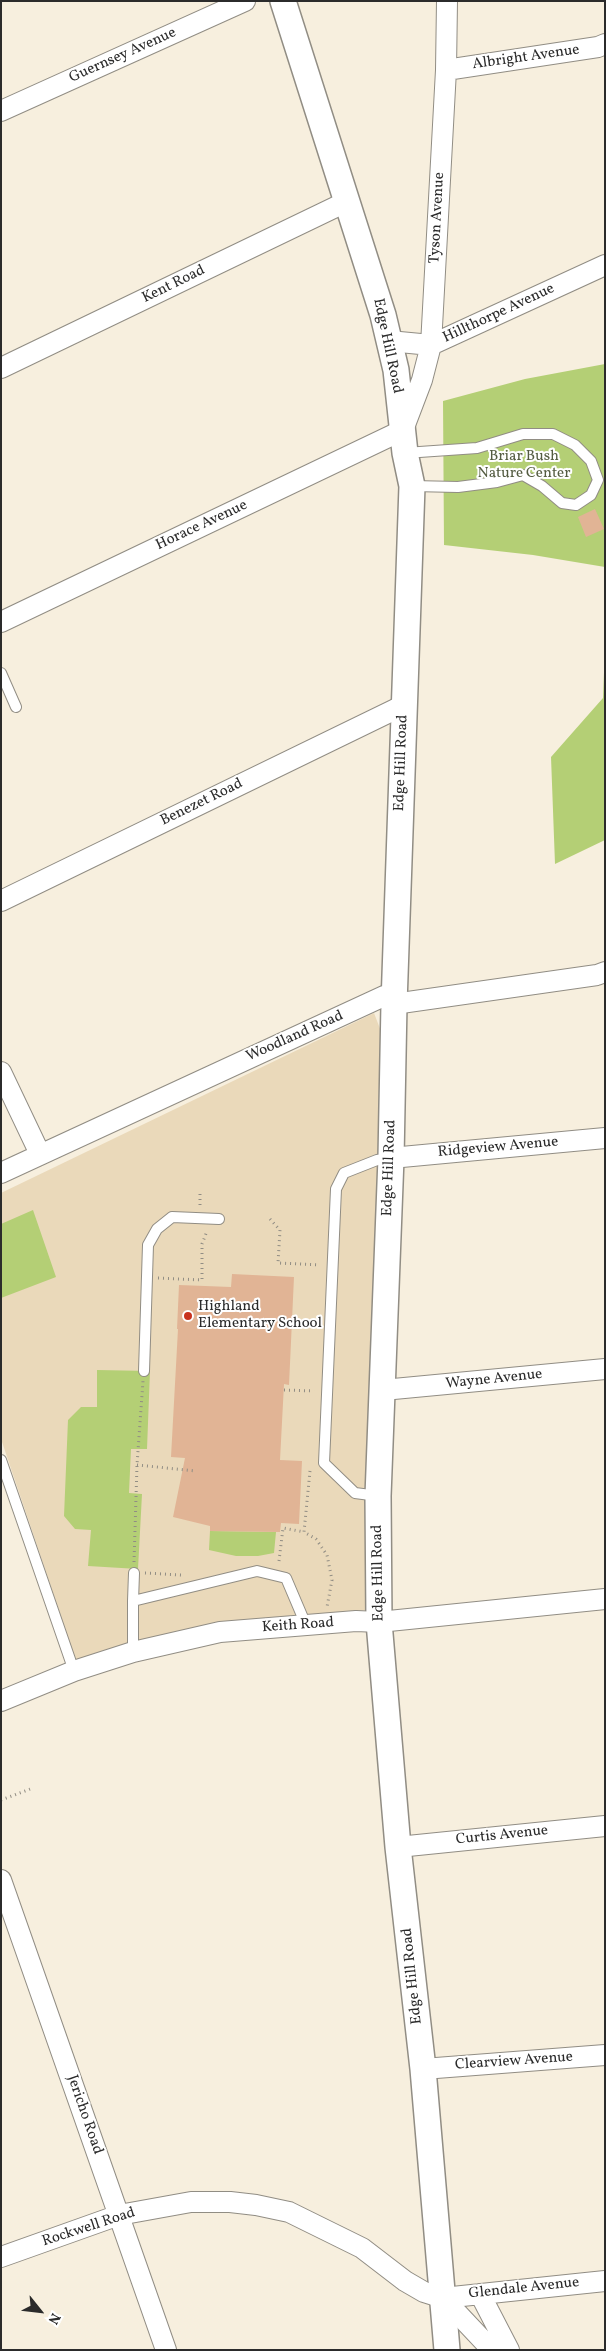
<!DOCTYPE html>
<html>
<head>
<meta charset="utf-8">
<style>
	body { margin:0 }
	#map { position:relative; width:606px; height:2351px; overflow:hidden; background:#f7efde; font-family:Vollkorn,serif }
	canvas { display:block }
	.frame { position:absolute; inset:0; border:2px solid #2b2b2b; pointer-events:none }
	.north { position:absolute; left:15px; top:2286px; width:50px; height:50px; -webkit-text-stroke:4px #fff; paint-order:stroke; rotate:119deg; font-size:14px; font-weight:700; line-height:20px; text-align:center; color:#2b2b2b }
	.north::after { content:''; display:block; margin:auto; width:18px; height:22px; background:#2b2b2b; clip-path:polygon(50% 0,100% 100%,50% 72%,0 100%) }
</style>
</head>
<body>
<div id="map">
<canvas width="606" height="2351"></canvas>
<div class="frame"></div>
<div class="north">N</div>
</div>
<script>
const ctx = document.querySelector('canvas').getContext('2d');
ctx.lineJoin = 'round';
function fillPath(path, color) { ctx.fillStyle = color; ctx.fill(path, 'evenodd'); }
const shape = rows => new Path2D(rows.map(r => 'M' + r).join(''));
function stroke(path, color, width, dash) { ctx.strokeStyle = color; ctx.lineWidth = width; ctx.lineCap = dash ? 'butt' : 'round'; ctx.setLineDash(dash || []); ctx.stroke(path); }
function drawText(font, color, halo, rows, align = 'center') {
  ctx.font = font + ' Vollkorn,serif'; ctx.lineWidth = 4; ctx.setLineDash([]); ctx.textBaseline = 'middle'; ctx.strokeStyle = halo; ctx.fillStyle = color; for (const [text, x, y, turn = 0] of rows) {
    ctx.save(); ctx.translate(x, y); ctx.rotate((+turn || 0) * Math.PI / 180); ctx.textAlign = isNaN(turn) ? turn : align; if (halo) ctx.strokeText(text, 0, 0); ctx.fillText(text, 0, 0); ctx.restore();
  }
}
fillPath(shape([
	[374,1013,384,1039,367,1610,219,1625,76,1661,1,1439,1,1193]
]), '#ead9ba');
fillPath(shape([
	[605,364,605,567,533,555,444,545,443,401,525,379],
	[605,647,605,840,555,864,551,757,603,698],
	[33,1210,56,1277,1,1298,1,1224],
	[97,1370,150,1371,147,1449,131,1449,129,1493,142,1494,138,1569,88,1566,91,1530,75,1529,64,1516,68,1420,81,1407,97,1407],
	[210,1531,276,1532,274,1553,258,1556,236,1556,209,1550]
]), '#b4cf75');
fillPath(shape([
	[595,509,604,529,586,537,578,517],
	[232,1274,294,1277,289,1385,284,1384,280,1460,302,1461,299,1524,281,1523,280,1532,210,1531,210,1526,173,1517,185,1458,171,1457,178,1329,177,1329,179,1285,231,1287]
]), '#e1b495');
const service = shape([
	[405,453,477,448,523,434,553,434,575,445,591,461,598,480,591,495,576,505,562,503,542,486,523,475,497,482,458,487,412,486],
	[1,673,16,707],
	[144,1371,148,1245,157,1229,172,1217,219,1219],
	[1,1460,74,1671],
	[378,1496,355,1493,324,1463,336,1189,344,1173,377,1160,390,1158],
	[133,1601,134,1573],
	[133,1652,133,1601,257,1571,286,1578,306,1625]
]);
const minor = shape([
	[446,70,598,47,605,44],
	[1,111,245,1],
	[389,341,431,345,605,265],
	[1,368,348,201],
	[1,622,403,430,422,380,431,345,446,70,447,1],
	[1,901,404,705],
	[1,1072,40,1154],
	[391,1158,605,1138],
	[1,1173,384,996,394,1004,597,975,605,972],
	[383,1390,605,1369],
	[1,1701,74,1671,133,1652,220,1632,356,1621,379,1622,605,1599],
	[398,1847,605,1826],
	[1,1880,166,2350],
	[423,2069,605,2055],
	[1,2257,119,2215,191,2202,230,2202,256,2205,289,2212,362,2248,405,2281,424,2292,443,2298,492,2350],
	[480,2294,509,2350],
	[443,2298,605,2281]
]);
const tertiary = shape([
	[283,1,383,315,396,370,405,453,412,486,394,1004,391,1158,378,1496,379,1622,398,1847,423,2069,447,2350]
]);
stroke(service, '#918d84', 12);
stroke(minor, '#918d84', 22);
stroke(tertiary, '#918d84', 28);
stroke(shape([
	[200,1194,200,1206],
	[270,1219,280,1230,278,1263,320,1265],
	[158,1278,202,1280,202,1244,207,1231],
	[284,1390,314,1391],
	[137,1465,196,1471],
	[310,1471,304,1532,316,1539,327,1555,332,1580,327,1607],
	[279,1561,283,1528,304,1532],
	[134,1562,137,1465,143,1381],
	[145,1573,181,1575],
	[1,1800,33,1788]
]), '#918d84', 3, [1, 4]);
stroke(service, '#fff', 10);
stroke(minor, '#fff', 20);
stroke(tertiary, '#fff', 25);
for (const [x, y, r, color] of [
	[188,1316,5,"#c8321e"]
]) { const dot = new Path2D(); dot.arc(x, y, r, 0, 2 * Math.PI); ctx.fillStyle = color; ctx.fill(dot); stroke(dot, '#fff', 2); }
drawText('15px', '#2b2b2b', '#fff', [
	["Guernsey Avenue",123,56,-24],
	["Albright Avenue",526,58,-8],
	["Tyson Avenue",438,218,-87],
	["Kent Road",174,285,-26],
	["Hillthorpe Avenue",499,314,-25],
	["Edge Hill Road",387,346,78],
	["Horace Avenue",202,526,-25],
	["Edge Hill Road",402,763,-88],
	["Benezet Road",202,803,-26],
	["Woodland Road",295,1037,-24],
	["Ridgeview Avenue",498,1148,-5],
	["Edge Hill Road",390,1168,-88],
	["Wayne Avenue",494,1380,-6],
	["Edge Hill Road",379,1573,-91],
	["Keith Road",298,1626,-4],
	["Curtis Avenue",502,1836,-6],
	["Edge Hill Road",413,1976,-96],
	["Clearview Avenue",514,2062,-4],
	["Jericho Road",84,2115,71],
	["Rockwell Road",89,2228,-18],
	["Glendale Avenue",524,2289,-6]
]);
drawText('15px', '#545c41', '#fff', [
	["Briar Bush",524,457],
	["Nature Center",524,474]
]);
drawText('15px', '#2b2b2b', '#fff', [
	["Highland",198,1307],
	["Elementary School",198,1324]
], 'left');
</script>
</body>
</html>
